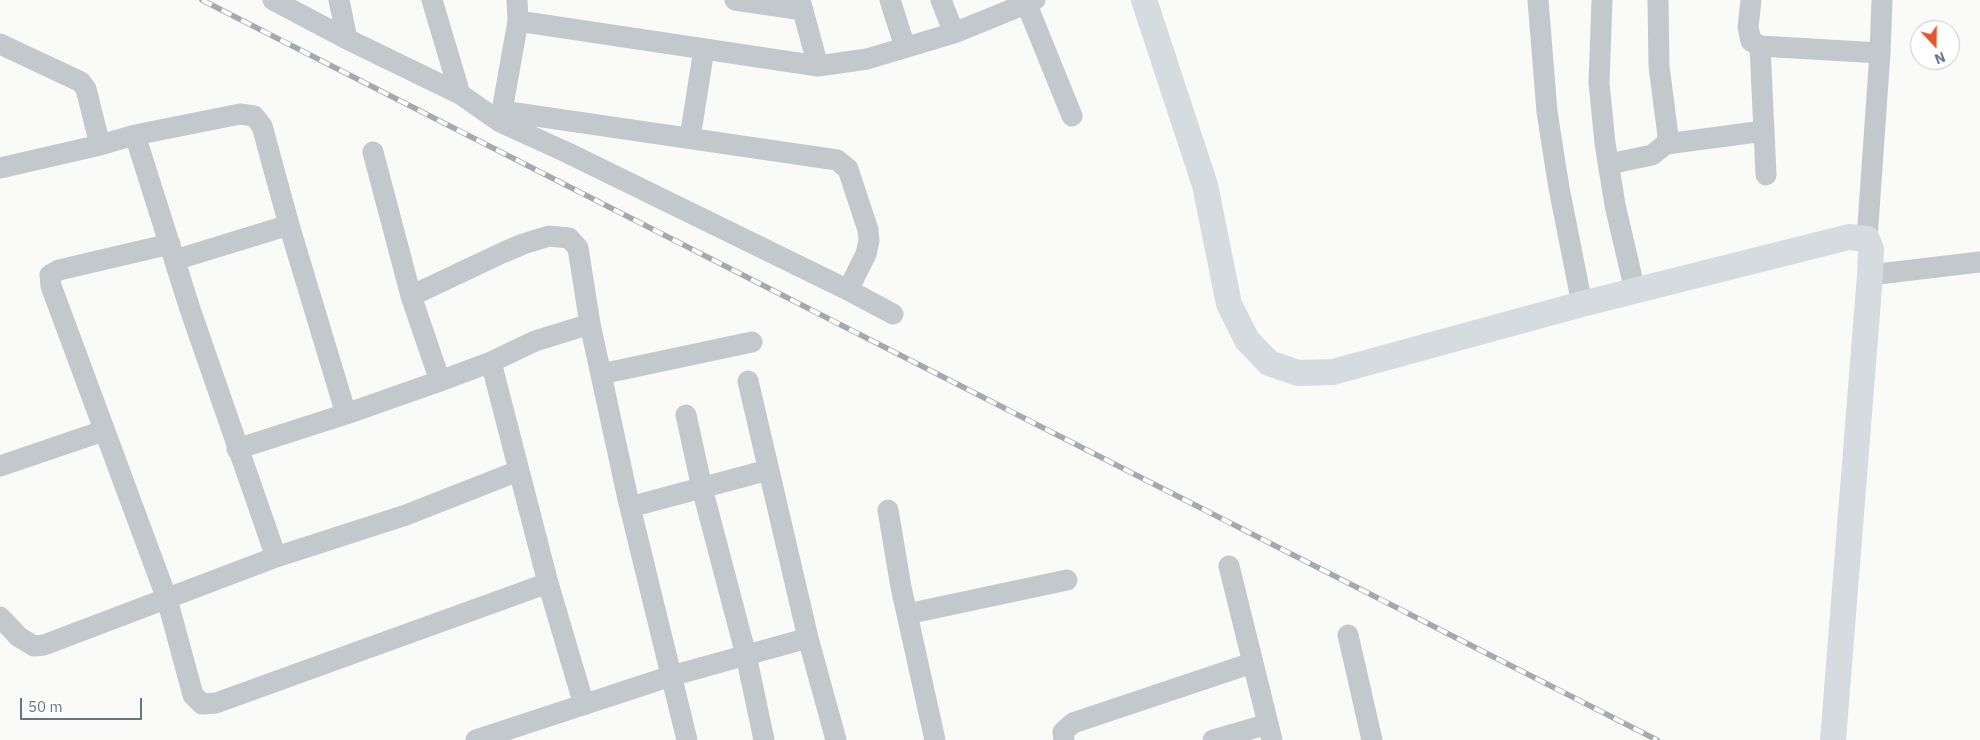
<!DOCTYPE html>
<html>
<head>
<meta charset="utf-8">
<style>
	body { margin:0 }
	#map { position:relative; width:1980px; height:740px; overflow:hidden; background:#fafaf8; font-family:"IBM Plex Sans",sans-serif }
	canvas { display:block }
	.north { position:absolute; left:1910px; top:20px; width:50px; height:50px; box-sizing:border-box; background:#fff; border:1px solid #c1c8cd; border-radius:50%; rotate:159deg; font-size:14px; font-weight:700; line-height:20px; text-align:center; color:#657683 }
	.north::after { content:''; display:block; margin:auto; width:18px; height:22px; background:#e4572e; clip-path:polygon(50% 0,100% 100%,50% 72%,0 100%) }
	.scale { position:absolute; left:20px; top:698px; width:122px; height:22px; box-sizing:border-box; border:2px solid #657683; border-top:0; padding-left:6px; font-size:15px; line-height:18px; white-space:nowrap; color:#657683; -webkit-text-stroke:4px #fff; paint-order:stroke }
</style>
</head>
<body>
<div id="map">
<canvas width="1980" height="740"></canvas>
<div class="north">N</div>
<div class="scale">50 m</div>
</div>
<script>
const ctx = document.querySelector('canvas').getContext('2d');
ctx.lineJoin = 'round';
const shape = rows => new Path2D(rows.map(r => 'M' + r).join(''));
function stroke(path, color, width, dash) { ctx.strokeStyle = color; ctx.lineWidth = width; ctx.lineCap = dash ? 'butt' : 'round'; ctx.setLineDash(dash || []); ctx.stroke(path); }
stroke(shape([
	[273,0,347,39,460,94,500,122,566,152,848,290,893,314],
	[339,0,347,39],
	[432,0,460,94],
	[735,0,803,10],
	[800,0,818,66],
	[890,0,905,47],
	[941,0,954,33],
	[1025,0,1072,116],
	[1538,0,1547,112,1559,188,1582,304],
	[1602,0,1599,83,1605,143,1615,205,1635,291],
	[1751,0,1748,27,1751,41,1760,46,1880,53],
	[518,21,818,66,867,59,954,33,1035,0],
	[0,44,81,82,86,89,100,145],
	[1760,46,1766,175],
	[502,111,837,160,848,169,868,230,869,241,866,254,848,290],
	[500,122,518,21,517,0],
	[135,135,190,309,276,557],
	[690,138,704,49],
	[1666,144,1764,131],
	[373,152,411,296,440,381],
	[1609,164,1652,155,1666,144,1668,136,1659,66,1658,0],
	[0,168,100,145,135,135,240,114,254,116,262,126,289,225,346,414],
	[1867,239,1880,53,1882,0],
	[170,244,59,270,50,275,51,286,167,599,193,695,202,704,216,703,548,583],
	[175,260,289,225],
	[1870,275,1980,262],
	[411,296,502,253,523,244,549,236,569,238,578,248,590,324,628,499,687,740],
	[491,362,548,583,584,705],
	[601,374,752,342],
	[748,381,808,638,836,740],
	[686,415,702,488,746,655,764,740],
	[237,449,346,414,440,381,491,362,535,341,590,324],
	[0,466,103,431],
	[630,507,768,470],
	[888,510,901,587,935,740],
	[1229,566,1272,740],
	[907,614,1067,580],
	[0,617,19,637,34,646,44,645,276,557,406,515,518,471],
	[1348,635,1372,740],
	[476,740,671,676,808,638],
	[1064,740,1063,732,1073,723,1252,663],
	[1213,740,1268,724]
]), '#c3c8cc', 21);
stroke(shape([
	[1144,0,1205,185,1229,304,1247,340,1269,363,1298,373,1333,372,1582,304,1849,237,1867,239,1871,249,1870,275,1833,740]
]), '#d6dbdf', 26);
const rail = shape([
	[202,0,1657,740]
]);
stroke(rail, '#a2aab0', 5.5);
stroke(rail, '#fff', 4, [11]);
</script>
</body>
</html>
